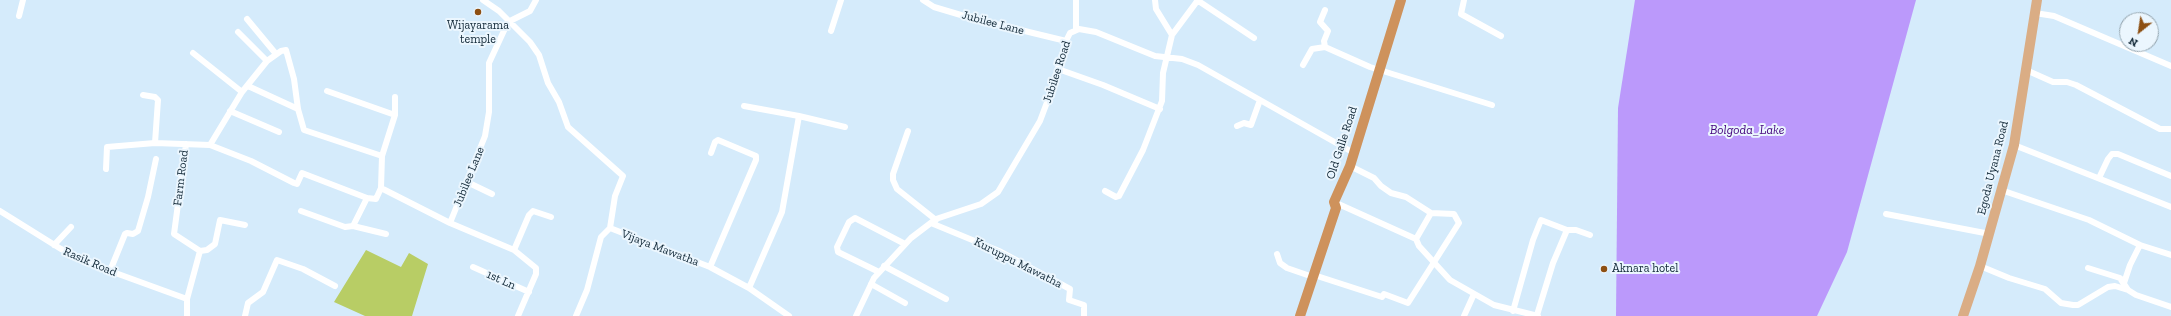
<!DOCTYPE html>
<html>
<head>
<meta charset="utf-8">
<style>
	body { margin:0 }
	#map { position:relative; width:2171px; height:316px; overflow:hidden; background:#d5ebfb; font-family:"Zilla Slab",serif }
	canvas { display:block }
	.north { position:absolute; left:2119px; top:12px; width:40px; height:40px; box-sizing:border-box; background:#ebf6fe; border:1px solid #94a4ae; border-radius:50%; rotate:210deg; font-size:11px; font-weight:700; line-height:16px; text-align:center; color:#112837 }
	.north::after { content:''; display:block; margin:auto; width:14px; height:18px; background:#8d4f12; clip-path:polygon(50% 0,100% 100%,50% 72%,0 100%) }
</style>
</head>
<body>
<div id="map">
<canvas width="2171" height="316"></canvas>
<div class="north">N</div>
</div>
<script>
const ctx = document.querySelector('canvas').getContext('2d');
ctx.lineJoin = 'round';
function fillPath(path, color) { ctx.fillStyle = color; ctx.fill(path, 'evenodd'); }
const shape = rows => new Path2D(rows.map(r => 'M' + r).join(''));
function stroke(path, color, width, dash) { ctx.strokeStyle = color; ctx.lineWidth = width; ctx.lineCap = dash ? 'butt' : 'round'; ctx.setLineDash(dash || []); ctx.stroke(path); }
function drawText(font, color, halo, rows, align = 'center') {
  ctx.font = font + ' "Zilla Slab",serif'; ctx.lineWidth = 4; ctx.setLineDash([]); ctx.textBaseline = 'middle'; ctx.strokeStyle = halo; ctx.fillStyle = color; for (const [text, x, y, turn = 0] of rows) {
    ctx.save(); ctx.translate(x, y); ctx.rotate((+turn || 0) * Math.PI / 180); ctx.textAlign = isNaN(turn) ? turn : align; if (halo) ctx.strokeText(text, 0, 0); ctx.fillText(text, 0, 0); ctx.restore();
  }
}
fillPath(shape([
	[366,250,401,267,409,253,428,264,412,316,365,316,334,302]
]), '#b8cd65');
fillPath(shape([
	[1635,0,1916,0,1847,252,1817,316,1616,316,1618,108]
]), '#bb99fb');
stroke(shape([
	[483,0,499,11,530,42,539,55,548,83,559,102,568,127,623,176,615,196,610,228,601,237,587,290,576,316],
	[923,0,934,7,971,18,1066,41],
	[1155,0,1156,9,1172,35],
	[1197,0,1254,38],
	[1464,0,1461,14,1501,36],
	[1325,10,1320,22,1328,31,1324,41,1325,47],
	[2035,13,2054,16,2171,66],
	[19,16,23,0],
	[247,19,276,54],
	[1076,30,1076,0],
	[831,31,841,0],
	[238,32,267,61],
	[193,53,242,92],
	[1303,65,1312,49,1325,47,1370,67,1492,105],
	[1058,69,1103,85,1160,109],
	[2026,70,2053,82,2067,82,2076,85,2160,129,2171,129],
	[248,86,298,109],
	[327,91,395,115],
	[143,95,155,97,158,100,155,143],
	[744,106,799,116],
	[230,111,279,132],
	[1237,126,1244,123,1251,125,1260,100],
	[908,131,893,174,893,180,897,189,936,220],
	[186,144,174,234,200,251,187,299,187,316],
	[210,145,242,92,267,61,281,51,286,50,294,79,298,109,304,130,382,156],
	[2014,145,2171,207],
	[711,153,715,142,718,140,756,156,756,160,710,267,749,288,789,316],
	[1350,166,1374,178,1381,186,1391,193,1406,197,1431,213,1416,239],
	[106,169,107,147,155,143,210,145,251,161,294,183,297,184,302,173,367,198,376,199,381,188,450,223],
	[2099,178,2108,159,2112,154,2118,154,2171,176],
	[467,182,492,194],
	[381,188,382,156,395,115,395,97],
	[2001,190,2089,220,2140,245],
	[1105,191,1116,197,1119,196,1143,150,1162,101,1163,73,1172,35,1198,0],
	[1334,202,1416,239,1419,246,1450,280,1494,305,1538,316],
	[0,211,61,249,110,271,187,299],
	[301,211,345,227,353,226,386,234],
	[1886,214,1990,234],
	[931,223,999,251,1070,289,1069,300,1084,305,1084,316],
	[353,226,367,198],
	[610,228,710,267],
	[54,245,71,227],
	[514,250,529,215,533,211,551,217],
	[200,251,207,250,215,244,220,220,245,225],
	[1277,254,1280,263,1287,268,1313,277],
	[884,266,946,299],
	[1980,266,2009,278,2045,289,2061,303,2073,305,2078,305,2108,287,2115,286,2128,290],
	[473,267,529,292],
	[2088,268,2120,278,2128,290,2136,295,2171,307],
	[110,271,125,234,127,233,133,234,138,231,148,197,156,159],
	[879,272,838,252,837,247,849,222,855,218,905,244],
	[1314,275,1382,297,1384,294,1408,303,1459,223,1454,214,1431,213],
	[2124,283,2130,265,2140,245,2171,255],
	[871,284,905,303],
	[749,288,782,212,799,116,845,127],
	[1513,311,1533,240,1541,220,1567,230,1576,230,1590,235],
	[1537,315,1553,263,1567,230],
	[245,316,248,303,263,292,277,260,303,269,335,286],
	[518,316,536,274,536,268,514,250,450,223,485,136,489,112,489,63,508,22,530,11,536,0],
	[856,316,874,278,911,238,936,219,981,204,998,192,1040,121,1052,89,1066,41,1070,33,1079,29,1096,32,1155,56,1182,59,1198,65,1354,153],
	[1464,316,1474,294]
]), '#fff', 6);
stroke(shape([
	[1963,316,1980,266,2014,145,2037,0]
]), '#daad85', 10);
stroke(shape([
	[1300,316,1336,208,1334,202,1350,166,1401,0]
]), '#ce925c', 10);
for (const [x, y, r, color] of [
	[478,12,4,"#8d4f12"],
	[1604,269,4,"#8d4f12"]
]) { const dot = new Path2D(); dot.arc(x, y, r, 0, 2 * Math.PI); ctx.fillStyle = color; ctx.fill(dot); stroke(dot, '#ebf6fe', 1.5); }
drawText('12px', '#112837', '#ebf6fe', [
	["Jubilee Lane",993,23,15],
	["Jubilee Road",1057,72,-72],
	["Old Galle Road",1342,143,-72],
	["Egoda Uyana Road",1993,168,-76],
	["Jubilee Lane",469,177,-68],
	["Farm Road",181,178,-83],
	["Vijaya Mawatha",660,248,21],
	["Rasik Road",90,262,23],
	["Kuruppu Mawatha",1018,263,27],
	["1st Ln",501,280,24]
]);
drawText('12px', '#112837', '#ebf6fe', [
	["Wijayarama",478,26],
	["temple",478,40],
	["Aknara hotel",1612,269,"left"]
]);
drawText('italic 13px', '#44047d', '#ebf6fe', [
	["Bolgoda_Lake",1747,130]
]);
</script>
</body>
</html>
